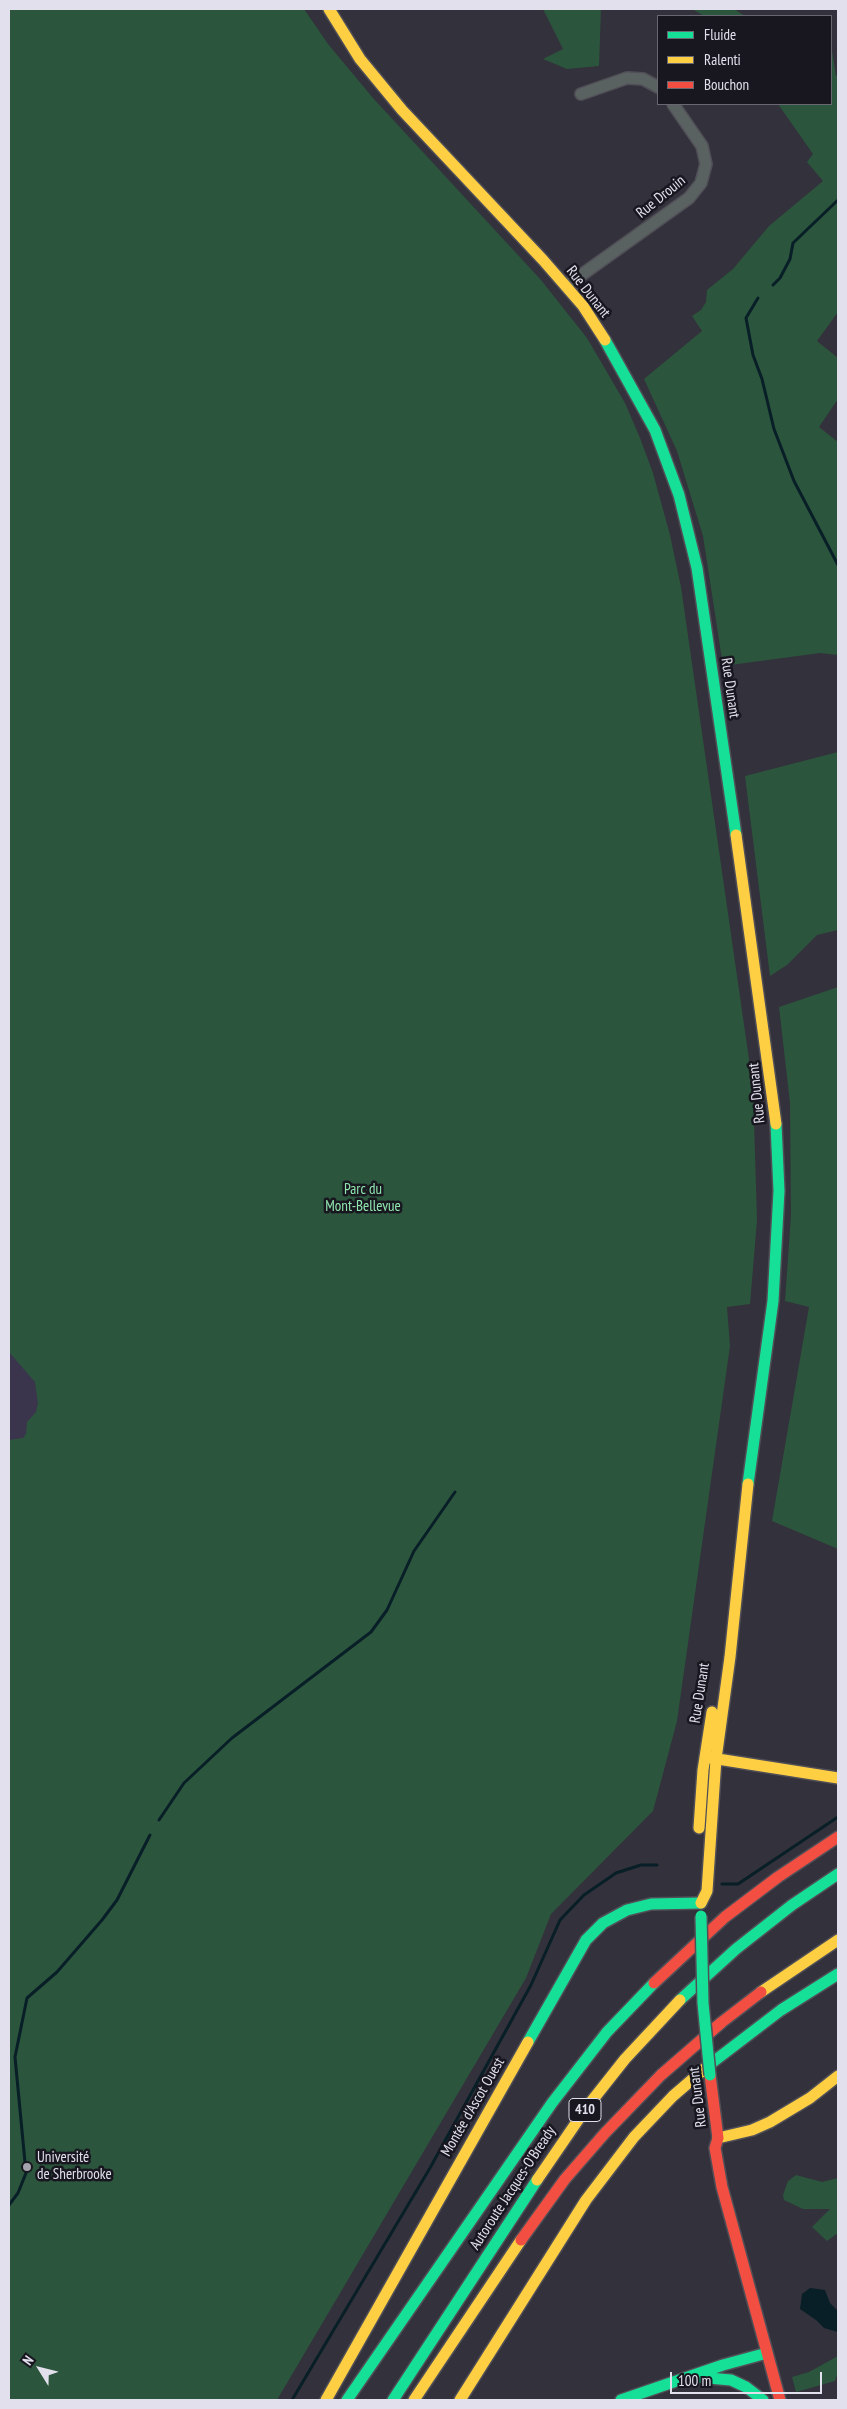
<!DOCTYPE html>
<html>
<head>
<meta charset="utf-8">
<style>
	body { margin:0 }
	#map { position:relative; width:847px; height:2409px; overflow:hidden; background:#33313b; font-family:"PT Sans Narrow",sans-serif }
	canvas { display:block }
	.frame { position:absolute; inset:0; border:10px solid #e2e0ec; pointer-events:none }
	.legend { position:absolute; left:657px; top:15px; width:175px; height:90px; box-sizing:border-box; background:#18171f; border:1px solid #696771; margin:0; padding:6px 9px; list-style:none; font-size:15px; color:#e2e0ec }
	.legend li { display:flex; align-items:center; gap:10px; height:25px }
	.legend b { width:25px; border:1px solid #696771 }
	.north { position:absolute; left:15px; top:2344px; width:50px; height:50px; -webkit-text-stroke:4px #18171f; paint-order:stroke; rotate:306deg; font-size:14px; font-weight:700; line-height:20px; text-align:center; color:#e2e0ec }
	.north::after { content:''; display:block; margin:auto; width:18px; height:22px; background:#e2e0ec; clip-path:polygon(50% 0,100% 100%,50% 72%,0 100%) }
	.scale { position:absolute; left:670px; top:2372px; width:152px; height:22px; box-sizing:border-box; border:2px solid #e2e0ec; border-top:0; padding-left:6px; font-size:15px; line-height:18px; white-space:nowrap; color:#e2e0ec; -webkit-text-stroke:4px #18171f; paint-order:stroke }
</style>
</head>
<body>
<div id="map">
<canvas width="847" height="2409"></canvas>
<div class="frame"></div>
<ul class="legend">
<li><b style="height:6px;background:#16e098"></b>Fluide</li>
<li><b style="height:6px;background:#ffcf43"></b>Ralenti</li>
<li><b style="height:6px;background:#f24e42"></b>Bouchon</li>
</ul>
<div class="north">N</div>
<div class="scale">100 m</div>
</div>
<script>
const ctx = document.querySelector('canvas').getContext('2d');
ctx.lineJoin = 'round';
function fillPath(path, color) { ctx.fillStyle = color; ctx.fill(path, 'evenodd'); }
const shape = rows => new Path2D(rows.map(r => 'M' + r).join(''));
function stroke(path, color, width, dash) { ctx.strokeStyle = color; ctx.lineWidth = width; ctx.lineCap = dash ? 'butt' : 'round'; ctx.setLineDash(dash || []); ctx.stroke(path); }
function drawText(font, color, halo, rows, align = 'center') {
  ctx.font = font + ' "PT Sans Narrow",sans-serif'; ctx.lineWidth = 5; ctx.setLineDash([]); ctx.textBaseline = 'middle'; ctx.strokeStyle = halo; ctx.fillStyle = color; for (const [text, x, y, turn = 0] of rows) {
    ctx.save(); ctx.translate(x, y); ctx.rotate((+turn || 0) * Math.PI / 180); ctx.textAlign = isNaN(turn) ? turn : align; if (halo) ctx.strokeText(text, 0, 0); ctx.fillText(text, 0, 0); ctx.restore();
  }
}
fillPath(shape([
	[9,1343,71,1400,9,1464]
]), '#3a354c');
fillPath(shape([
	[9,9,304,9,328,44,373,98,541,280,587,338,625,403,640,438,653,473,670,535,681,587,753,1087,757,1220,750,1304,727,1307,730,1346,677,1721,653,1811,551,1914,526,1978,277,2400,9,2400,9,1440,23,1438,26,1434,27,1422,36,1412,38,1403,35,1382,9,1352],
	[543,9,601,9,599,66,567,69,543,59,563,49],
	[692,9,734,9,745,16,704,16],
	[832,51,836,76,838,75,838,312,817,341,838,358,838,399,819,427,838,442,838,655,820,653,723,666,703,536,677,451,644,379,702,331,692,316,701,310,706,302,707,290,733,269,769,226,823,181,807,162,813,154,778,104,831,104],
	[838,752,838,930,817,935,787,965,770,976,745,776],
	[838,987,838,1549,772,1521,809,1307,785,1301,791,1215,790,1103,779,1007],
	[796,2175,822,2182,838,2178,838,2233,827,2241,812,2227,830,2209,803,2209,784,2200,783,2195,788,2181],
	[838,2356,838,2372,835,2381,796,2392,792,2377,809,2372]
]), '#2c553d');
fillPath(shape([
	[810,2288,825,2290,830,2303,838,2311,838,2332,824,2328,816,2320,800,2309,802,2294]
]), '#081f27');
stroke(shape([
	[773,285,780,278,790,259,793,243,838,200],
	[758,298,746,318,753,355,762,379,774,429,794,481,838,565],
	[159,1820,184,1783,232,1738,371,1632,387,1610,414,1551,455,1492],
	[722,1884,738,1884,838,1817],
	[9,2205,18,2193,26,2173,15,2057,27,1998,57,1972,102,1920,117,1900,150,1835],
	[292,2400,430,2168,531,1985,560,1920,584,1895,616,1873,641,1865,657,1865]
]), '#081f27', 3);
const street = shape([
	[581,94,627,78,643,79,658,87],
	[566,286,689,198,701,183,706,164,702,146,673,104]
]);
const fast = shape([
	[605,340,655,430,679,495,697,568,736,835],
	[748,1484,773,1301,779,1191,776,1124],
	[680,2000,736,1949,792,1905,838,1874],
	[528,2042,586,1940,603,1923,627,1910,651,1904,701,1903],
	[709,2065,781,2010,838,1974],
	[697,2377,731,2380,746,2387,763,2400],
	[347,2400,552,2103,607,2032,654,1983],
	[393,2400,537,2180],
	[621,2400,723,2365,767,2353]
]);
const slow = shape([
	[329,9,360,59,402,110,543,260,583,306,605,340],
	[736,835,776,1124],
	[705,1757,838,1778],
	[699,1828,703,1770,712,1712],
	[701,1903,707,1891,716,1759,730,1657,748,1484],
	[761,1992,838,1940],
	[718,2138,752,2130,770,2122,810,2098,838,2076],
	[537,2180,587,2107,625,2059,680,2000],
	[326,2400,528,2042],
	[414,2400,521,2240],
	[460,2400,586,2200,634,2137,673,2096,709,2065]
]);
const jam = shape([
	[654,1983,725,1917,778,1877,838,1837],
	[710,2075,718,2138,715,2148,722,2187,780,2400],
	[521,2240,565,2179,605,2133,661,2075,722,2022,761,1992]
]);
stroke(street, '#504e56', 14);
stroke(fast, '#504e56', 14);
stroke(slow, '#504e56', 14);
stroke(jam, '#504e56', 14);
stroke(street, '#596261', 11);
stroke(fast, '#16e098', 11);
stroke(slow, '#ffcf43', 11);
stroke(jam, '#f24e42', 11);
const fastBridge = shape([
	[701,1916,703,2003,710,2075]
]);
stroke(fastBridge, '#504e56', 14, []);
stroke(fastBridge, '#16e098', 11);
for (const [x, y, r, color] of [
	[27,2167,5,"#a5a3ae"]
]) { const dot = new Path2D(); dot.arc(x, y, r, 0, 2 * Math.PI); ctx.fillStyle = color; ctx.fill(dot); stroke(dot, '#18171f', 2); }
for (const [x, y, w] of [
	[585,2110,32]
]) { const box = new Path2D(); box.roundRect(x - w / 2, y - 11.5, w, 23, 4); ctx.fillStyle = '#18171f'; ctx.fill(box); stroke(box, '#e2e0ec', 1); }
drawText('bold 14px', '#e2e0ec', null, [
	["410",585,2110]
]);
drawText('15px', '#e2e0ec', '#18171f', [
	["Rue Drouin",661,197,-39],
	["Rue Dunant",588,292,52],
	["Rue Dunant",730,688,82],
	["Rue Dunant",757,1093,-96],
	["Rue Dunant",700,1693,-81],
	["Rue Dunant",698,2097,-97],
	["Montée d'Ascot Ouest",473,2107,-60],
	["Autoroute Jacques-O'Bready",513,2188,-57]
]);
drawText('15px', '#8fe6ae', '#18171f', [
	["Parc du",363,1190],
	["Mont-Bellevue",363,1207]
]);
drawText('15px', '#e2e0ec', '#18171f', [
	["Université",37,2158],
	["de Sherbrooke",37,2175]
], 'left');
</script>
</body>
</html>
